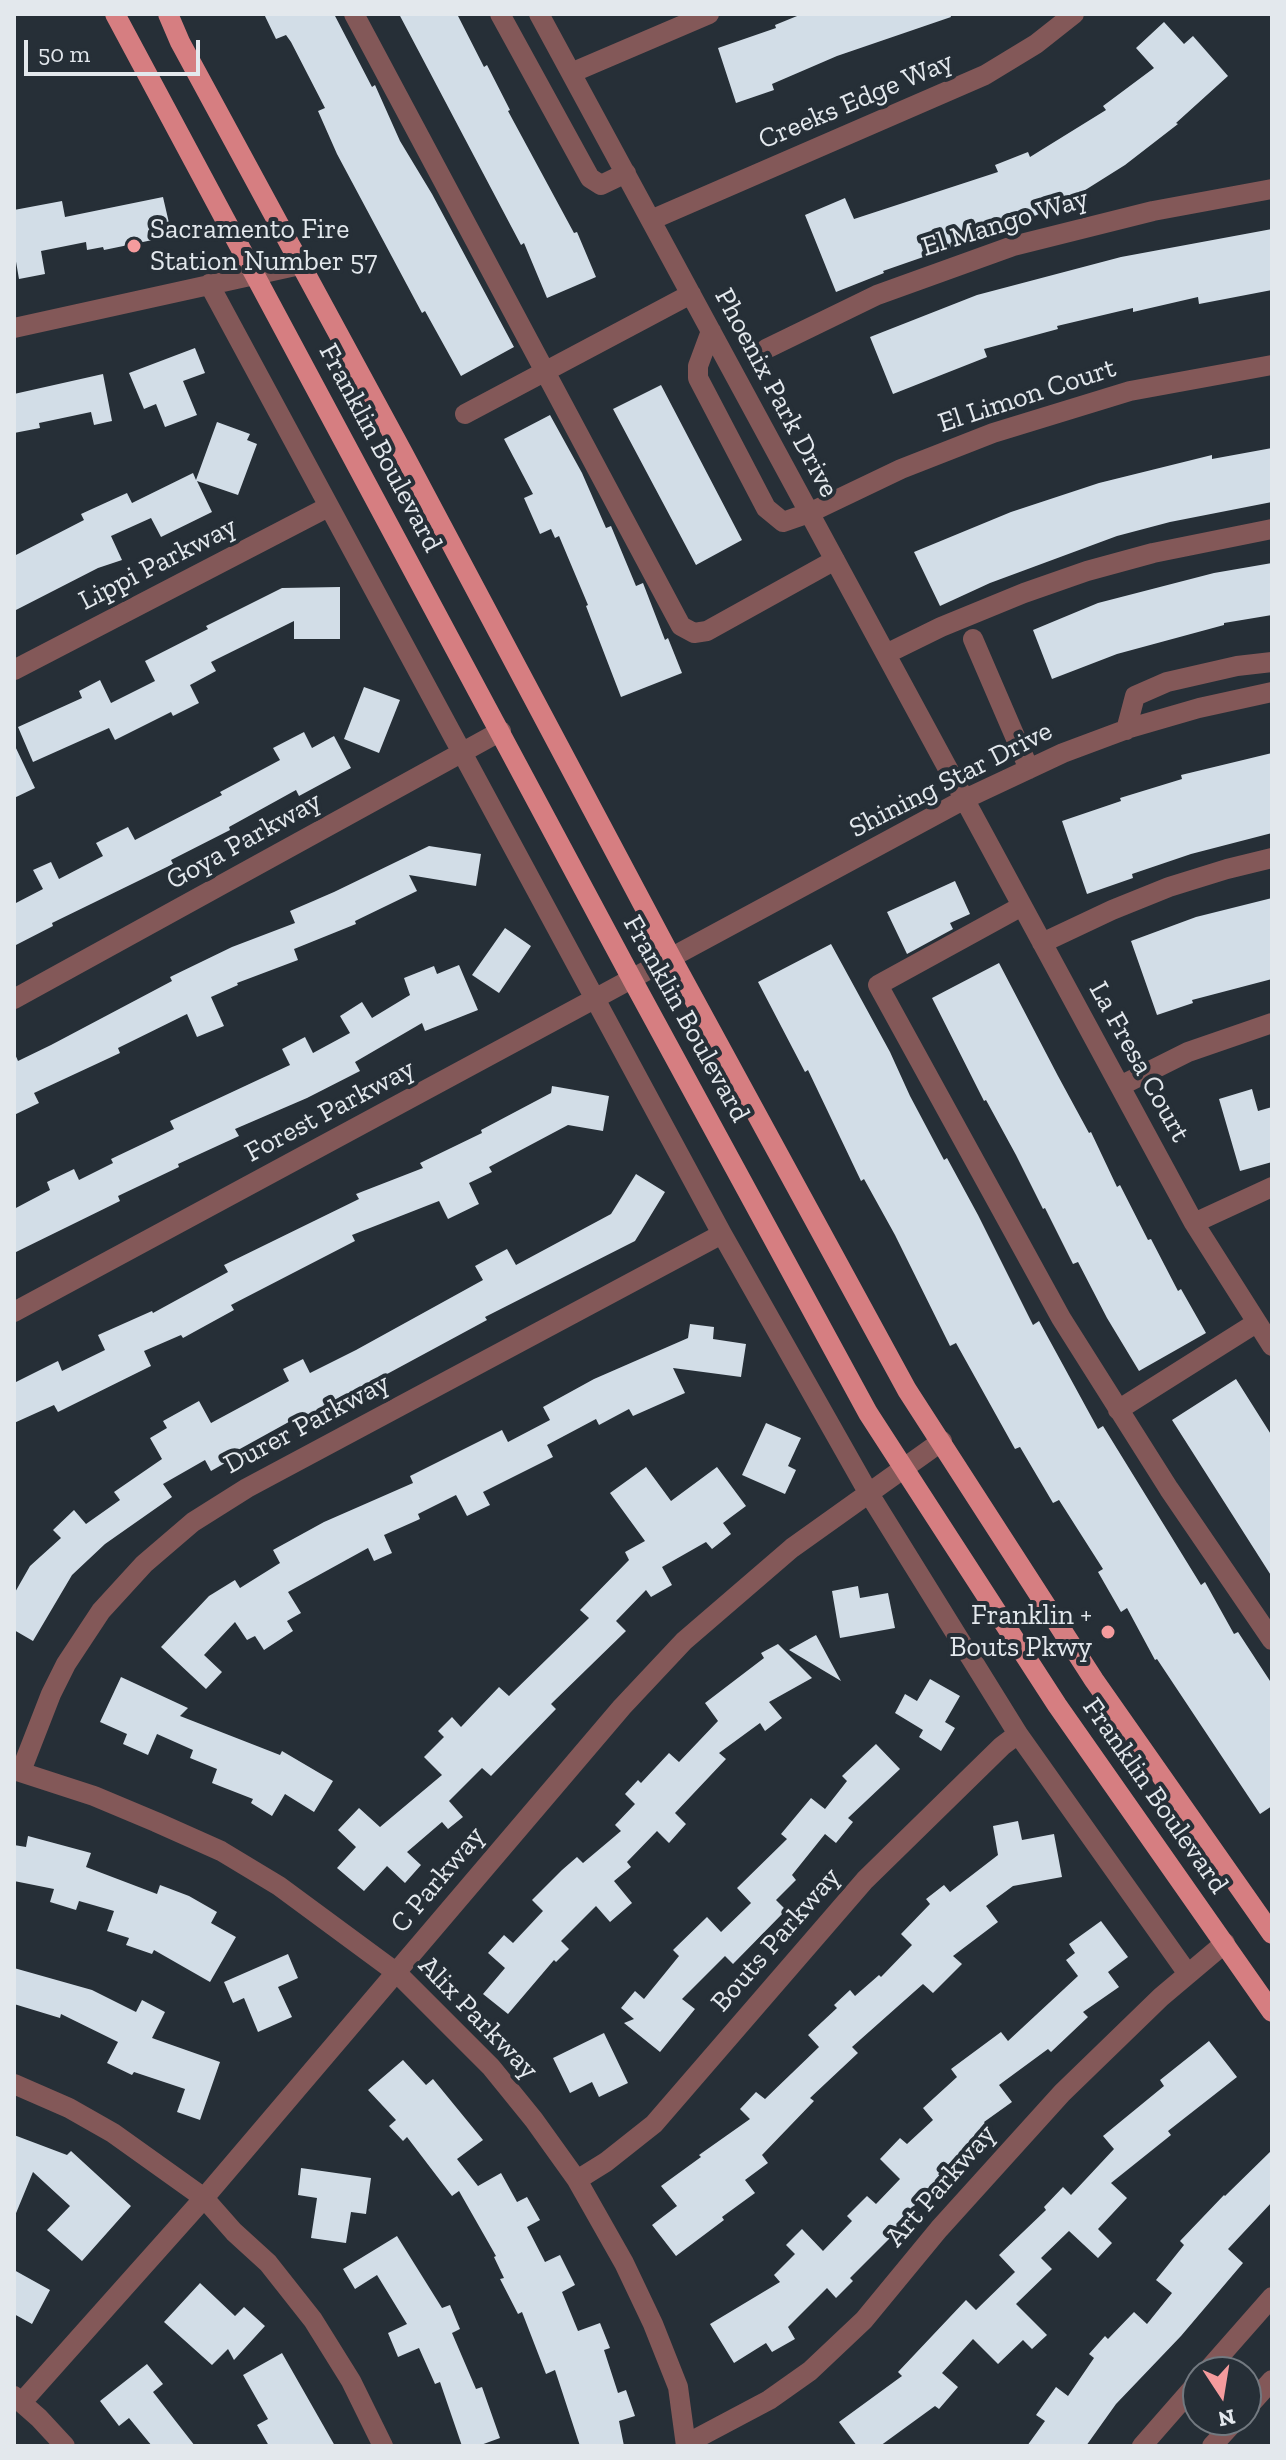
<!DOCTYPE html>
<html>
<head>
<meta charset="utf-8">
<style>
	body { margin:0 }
	#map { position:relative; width:1286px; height:2460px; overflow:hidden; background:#262f37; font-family:"Zilla Slab",serif }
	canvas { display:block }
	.frame { position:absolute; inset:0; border:16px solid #e3e8ed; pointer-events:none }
	.north { position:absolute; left:1182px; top:2356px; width:80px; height:80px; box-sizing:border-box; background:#262f37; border:2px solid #727980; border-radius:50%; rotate:168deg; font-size:22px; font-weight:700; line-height:32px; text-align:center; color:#e3e8ed }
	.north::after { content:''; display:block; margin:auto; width:28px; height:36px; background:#f59b9d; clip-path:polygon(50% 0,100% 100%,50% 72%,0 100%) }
	.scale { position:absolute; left:24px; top:40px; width:176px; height:36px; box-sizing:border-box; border:4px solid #e3e8ed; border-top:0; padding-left:10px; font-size:24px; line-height:28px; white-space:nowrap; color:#e3e8ed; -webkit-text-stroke:6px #262f37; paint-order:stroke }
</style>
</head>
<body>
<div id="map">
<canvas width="1286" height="2460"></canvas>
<div class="frame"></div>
<div class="north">N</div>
<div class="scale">50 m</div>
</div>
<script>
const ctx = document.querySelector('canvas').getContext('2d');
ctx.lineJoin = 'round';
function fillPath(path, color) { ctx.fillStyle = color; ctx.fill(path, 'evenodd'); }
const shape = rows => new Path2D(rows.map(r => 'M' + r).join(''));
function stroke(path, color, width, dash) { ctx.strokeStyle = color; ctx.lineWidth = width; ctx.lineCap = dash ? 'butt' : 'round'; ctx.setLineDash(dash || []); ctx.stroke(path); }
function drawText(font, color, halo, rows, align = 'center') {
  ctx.font = font + ' "Zilla Slab",serif'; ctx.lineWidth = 8; ctx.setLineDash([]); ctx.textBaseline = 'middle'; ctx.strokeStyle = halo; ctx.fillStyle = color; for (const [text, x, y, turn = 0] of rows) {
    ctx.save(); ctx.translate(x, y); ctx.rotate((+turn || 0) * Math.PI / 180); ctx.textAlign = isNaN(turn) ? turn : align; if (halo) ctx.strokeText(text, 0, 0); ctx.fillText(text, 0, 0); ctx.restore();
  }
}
fillPath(shape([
	[264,14,334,14,372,87,375,85,400,141,432,194,514,347,461,376,425,311,422,313,337,154,318,111,325,108,291,42,286,35,276,39],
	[399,14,457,14,484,67,487,65,510,110,508,111,574,233,577,232,596,277,547,298,524,243,521,245],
	[802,14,950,14,951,17,837,56,772,84,774,90,736,103,718,48,776,28,775,25],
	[1164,22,1184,44,1193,36,1228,76,1176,123,1178,124,1125,165,1063,204,1001,230,883,271,884,273,836,292,805,215,845,198,854,219,998,172,995,165,1028,152,1030,157,1106,110,1103,106,1154,68,1136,48],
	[163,197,172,236,104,250,103,247,87,250,86,242,41,251,45,274,19,279,14,250,14,210,62,201,65,217],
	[1272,229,1272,290,1199,304,1198,297,1133,312,1133,308,1057,326,1058,329,984,349,987,357,893,394,870,337,977,295,1121,257],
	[195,348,205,373,183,381,197,415,165,427,156,404,144,409,129,373],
	[103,374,112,421,94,425,91,412,39,423,40,428,14,433,14,394],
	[661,385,742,540,696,565,613,409],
	[550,415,582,473,606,528,611,526,636,586,643,583,665,640,668,638,682,673,621,697,586,606,588,605,559,536,555,538,551,529,540,534,524,498,533,494,504,439],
	[217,422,250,434,247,440,257,444,238,495,197,481,212,512,161,537,151,518,111,536,122,560,98,568,14,611,14,556,84,520,81,514,127,493,132,503,193,473,196,480],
	[1272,448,1272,502,1170,522,1117,536,990,583,940,606,914,552,1011,512,1099,483,1212,455,1212,459],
	[1272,563,1272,615,1224,623,1224,625,1117,654,1052,679,1033,630,1098,603,1214,573],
	[340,587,340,639,294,639,294,621,211,662,216,671,190,685,199,703,173,716,171,712,115,740,109,728,33,762,18,727,82,698,79,691,100,680,111,703,155,681,145,661,208,629,206,626,282,588],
	[364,687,400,700,379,753,344,739],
	[304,732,312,748,334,736,351,768,299,796,296,790,229,827,230,830,171,860,173,864,52,923,53,926,14,946,14,904,43,889,33,870,51,862,59,879,103,856,96,843,128,827,135,840,222,795,220,792,280,760,273,748],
	[14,744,35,788,14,798],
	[1272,753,1272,833,1191,854,1132,874,1133,878,1087,894,1062,821,1121,801,1120,798,1182,779,1181,775],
	[429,846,481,854,476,886,409,875,417,891,355,921,356,924,294,949,298,960,237,983,238,985,211,997,224,1026,197,1037,187,1014,118,1048,120,1053,34,1093,39,1103,14,1115,14,1052,18,1061,51,1045,172,981,170,977,232,947,295,923,290,911,334,892],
	[955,881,970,914,950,923,953,929,907,954,887,912],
	[1272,898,1272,979,1192,1000,1193,1003,1157,1015,1131,941,1196,917],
	[505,928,531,946,499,993,472,975],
	[831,944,890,1052,910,1096,944,1160,947,1158,978,1215,1033,1325,1039,1321,1098,1429,1103,1426,1201,1585,1205,1582,1234,1634,1238,1632,1272,1684,1272,1806,1260,1814,1157,1659,1155,1660,1127,1608,1121,1612,1098,1572,1103,1569,1059,1500,1053,1503,1020,1447,1015,1449,956,1343,950,1346,895,1235,864,1179,861,1181,808,1070,805,1072,758,982],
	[999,963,1058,1076,1089,1133,1091,1132,1117,1187,1120,1185,1148,1240,1151,1239,1178,1291,1181,1289,1206,1333,1139,1371,1107,1318,1078,1262,1073,1264,1045,1208,1043,1209,1016,1155,986,1100,984,1101,932,998],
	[459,965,478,1010,425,1031,422,1023,355,1062,360,1071,307,1098,235,1129,239,1136,178,1164,179,1167,118,1196,120,1201,14,1253,14,1209,50,1190,47,1182,74,1169,79,1180,113,1163,111,1159,174,1129,170,1121,290,1065,282,1049,305,1037,313,1053,350,1033,340,1016,362,1002,372,1018,410,995,404,978,434,966,437,974],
	[552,1086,609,1096,603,1131,568,1125,489,1167,492,1172,469,1183,479,1204,448,1219,439,1201,352,1235,355,1241,231,1305,234,1310,183,1338,181,1335,144,1351,151,1366,58,1412,54,1405,14,1423,14,1383,58,1361,62,1371,105,1350,98,1335,152,1311,153,1313,228,1272,224,1265,359,1199,356,1194,423,1168,420,1163,482,1133,481,1130,551,1093],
	[1252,1089,1258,1111,1272,1107,1272,1162,1240,1171,1219,1099],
	[636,1174,665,1192,635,1241,485,1317,487,1320,363,1387,306,1416,305,1413,229,1455,232,1459,211,1471,205,1460,163,1484,172,1497,105,1544,72,1575,33,1641,14,1630,14,1594,30,1566,61,1538,53,1530,74,1510,86,1524,120,1500,114,1492,162,1459,150,1438,167,1428,163,1421,199,1401,211,1423,289,1381,283,1369,303,1359,310,1373,356,1350,483,1280,475,1266,507,1249,516,1265,611,1214],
	[690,1324,714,1327,713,1339,746,1344,741,1377,673,1368,685,1393,633,1416,629,1409,599,1425,596,1419,547,1445,553,1457,483,1492,490,1505,467,1516,456,1495,418,1514,420,1519,384,1535,392,1553,374,1561,368,1548,288,1592,301,1613,287,1621,293,1631,264,1650,255,1636,247,1640,235,1622,204,1655,222,1672,206,1689,161,1647,209,1596,235,1580,240,1588,280,1563,273,1550,324,1522,413,1483,410,1476,502,1430,508,1442,550,1420,543,1407,594,1379,688,1338],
	[1236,1379,1272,1436,1272,1577,1172,1420],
	[766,1423,801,1438,788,1466,796,1470,785,1494,742,1475],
	[646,1467,671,1501,717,1467,746,1506,723,1523,731,1534,712,1549,706,1542,662,1567,672,1585,651,1597,646,1590,616,1621,626,1631,551,1704,556,1709,491,1776,482,1768,449,1801,463,1817,448,1829,442,1822,407,1852,421,1865,405,1883,387,1866,364,1891,337,1868,356,1847,338,1830,359,1808,380,1827,442,1775,424,1757,444,1737,438,1731,452,1717,461,1727,499,1687,509,1696,589,1618,580,1610,629,1560,625,1552,645,1541,610,1493],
	[858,1586,860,1598,888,1593,895,1628,840,1638,832,1591],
	[816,1635,841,1681,789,1650],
	[778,1644,812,1678,769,1702,782,1718,765,1731,760,1723,719,1753,726,1759,675,1813,686,1824,669,1843,657,1831,627,1862,631,1867,614,1881,632,1903,610,1922,596,1906,561,1941,569,1949,556,1962,554,1960,508,2014,483,1994,505,1968,488,1953,504,1935,513,1943,543,1911,532,1900,562,1870,577,1857,583,1863,621,1831,615,1825,635,1804,625,1794,638,1780,641,1783,669,1753,679,1762,718,1721,705,1703,764,1658,761,1653],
	[121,1677,188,1708,180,1716,280,1755,282,1751,333,1781,314,1812,285,1794,272,1816,251,1803,253,1799,212,1783,217,1769,190,1758,193,1750,157,1734,148,1755,123,1744,127,1734,100,1722],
	[930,1679,960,1696,945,1722,955,1728,941,1751,919,1737,923,1730,895,1713,905,1694,917,1701],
	[876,1744,900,1769,848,1818,853,1822,836,1843,825,1834,792,1875,796,1880,776,1900,786,1910,733,1964,725,1956,682,1999,695,2009,660,2052,624,2023,634,2019,621,2008,635,1991,644,1999,679,1956,673,1950,707,1917,721,1932,747,1907,751,1903,737,1888,787,1839,781,1834,811,1798,825,1809,847,1781,842,1776],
	[1018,1821,1022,1840,1054,1834,1062,1877,1013,1886,986,1906,998,1922,953,1956,962,1964,933,1993,923,1984,852,2047,858,2053,810,2098,814,2101,762,2155,768,2163,745,2180,755,2193,722,2217,724,2220,676,2256,652,2225,677,2206,661,2186,701,2157,699,2155,750,2119,740,2109,756,2092,765,2099,819,2047,808,2035,837,2008,834,2005,850,1990,855,1996,879,1975,881,1977,912,1945,901,1934,930,1904,926,1899,944,1885,950,1892,998,1855,993,1826],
	[28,1836,91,1853,86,1867,157,1894,160,1885,189,1896,217,1912,211,1923,236,1937,210,1982,154,1950,152,1954,126,1945,129,1938,107,1931,114,1911,79,1901,76,1910,50,1902,54,1889,14,1881,14,1845,26,1847],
	[1101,1921,1128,1957,1108,1972,1119,1987,1083,2012,1088,2017,1051,2052,1048,2049,999,2085,1012,2102,984,2122,988,2128,938,2174,942,2178,896,2224,900,2228,850,2278,853,2281,836,2298,827,2288,788,2327,795,2339,772,2352,766,2343,734,2363,710,2324,780,2282,774,2275,795,2254,786,2245,802,2229,823,2251,852,2221,847,2216,867,2196,876,2204,900,2179,880,2159,900,2138,907,2144,933,2120,923,2108,957,2077,951,2069,1001,2032,1008,2041,1078,1976,1066,1960,1075,1953,1069,1944],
	[288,1954,298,1978,278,1987,292,2017,258,2032,244,1998,233,2003,224,1982],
	[14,1968,92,1990,136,2012,142,2000,165,2012,152,2038,220,2062,200,2120,177,2112,185,2089,134,2072,132,2075,107,2063,118,2042,61,2014,60,2018,14,2004],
	[604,2033,628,2083,599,2097,592,2082,570,2093,553,2058],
	[1209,2041,1237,2077,1168,2131,1171,2135,1111,2183,1127,2198,1098,2229,1112,2243,1098,2258,1069,2231,1041,2258,1052,2269,1016,2304,1047,2335,1032,2349,1023,2340,998,2364,973,2339,942,2373,958,2387,939,2409,935,2406,880,2446,857,2446,839,2422,902,2376,898,2372,966,2300,976,2310,1015,2272,999,2255,1046,2210,1044,2207,1063,2187,1071,2195,1114,2149,1103,2136,1164,2086,1160,2080],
	[403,2060,426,2085,433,2079,483,2140,457,2159,478,2186,501,2173,517,2202,527,2197,540,2220,527,2227,545,2262,560,2255,575,2285,562,2292,578,2331,600,2323,610,2348,604,2350,618,2393,626,2390,635,2416,619,2421,624,2446,580,2446,555,2370,546,2374,522,2312,518,2314,500,2279,504,2278,494,2257,496,2256,459,2191,452,2196,407,2137,403,2141,389,2126,396,2120,368,2090],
	[14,2135,67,2155,71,2151,131,2206,82,2261,47,2230,70,2206,33,2172,14,2218],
	[1272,2150,1272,2202,1228,2249,1243,2263,1181,2336,1116,2404,1086,2446,1027,2446,1045,2421,1036,2415,1056,2387,1068,2396,1094,2358,1089,2354,1105,2336,1108,2339,1134,2312,1147,2324,1172,2293,1156,2280,1184,2245,1180,2241,1224,2195,1225,2196],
	[301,2168,371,2178,366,2214,351,2212,346,2243,311,2238,317,2198,298,2195],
	[397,2236,442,2308,450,2305,460,2329,452,2333,476,2389,482,2387,500,2438,478,2446,462,2446,440,2382,435,2384,419,2348,398,2357,388,2333,407,2324,377,2275,355,2289,343,2269],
	[14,2270,50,2290,32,2324,14,2314],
	[200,2283,235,2316,244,2307,265,2326,234,2360,228,2349,212,2365,164,2322],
	[282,2353,335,2446,269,2446,257,2425,268,2419,243,2375],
	[147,2364,163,2384,153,2392,195,2446,152,2446,129,2418,119,2426,100,2401]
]), '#d2dde7');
stroke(shape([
	[354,14,681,626,694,633,707,631,835,560],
	[500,14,590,178,601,185,626,173],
	[539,14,1194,1223,1272,1346],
	[571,73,709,14],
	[651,220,985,75,1036,44,1074,14],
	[209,284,722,1234,868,1492,1018,1734,1188,1974],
	[14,328,300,265],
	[711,331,698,366,698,378,766,508,783,522,809,513,901,469,993,433,1130,391,1272,365],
	[766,349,877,295,1013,246,1153,211,1272,189],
	[465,414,691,294],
	[973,639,1029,769],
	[886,654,941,627,1024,593,1087,571,1153,553,1272,529],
	[14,670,328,507],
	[1126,730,1135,696,1167,682,1237,666,1272,662],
	[1022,906,878,985,1061,1318,1169,1489,1272,1640],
	[1042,943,1112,910,1169,887,1227,869,1272,858],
	[14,999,501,731],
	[1120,1086,1188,1052,1272,1023],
	[1194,1223,1272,1187],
	[14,1312,965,799,1063,753,1130,728,1199,708,1272,692],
	[1118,1410,1256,1323],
	[14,1770,94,1796,156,1822,221,1851,279,1886,397,1973,491,2067,534,2120,577,2180,624,2263,653,2324,678,2387,686,2446],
	[21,1771,51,1694,66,1664,101,1611,144,1564,193,1522,247,1488,722,1234],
	[14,2084,69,2108,113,2133,204,2198,234,2232,268,2263,313,2320,351,2381,383,2446],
	[577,2180,606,2162,654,2124,865,1880,1002,1746,1018,1734],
	[1206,2372,1272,2297],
	[14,2396,39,2418,65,2446],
	[22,2402,204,2198,622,1707,684,1641,792,1548,942,1441],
	[1246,2409,1272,2380],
	[686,2444,769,2400,810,2371,864,2320,939,2229,1062,2093,1161,1997,1225,1943],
	[1142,2446,1198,2382],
	[1212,2446,1236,2420]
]), '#835858', 20);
stroke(shape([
	[115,14,633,981,868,1413,1057,1705,1272,2012],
	[168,14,180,42,403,453,672,959,907,1390,1094,1680,1272,1934]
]), '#d67e81', 20);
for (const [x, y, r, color] of [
	[134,246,8,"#f59b9d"],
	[1108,1632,8,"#f59b9d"]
]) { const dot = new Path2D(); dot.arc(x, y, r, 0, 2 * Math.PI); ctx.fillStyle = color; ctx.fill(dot); stroke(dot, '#262f37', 3); }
drawText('28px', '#e3e8ed', '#262f37', [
	["Creeks Edge Way",856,101,-23],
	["El Mango Way",1005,223,-17],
	["Phoenix Park Drive",776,393,62],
	["El Limon Court",1027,396,-18],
	["Franklin Boulevard",380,448,62],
	["Lippi Parkway",158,564,-27],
	["Shining Star Drive",951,780,-27],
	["Goya Parkway",244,841,-29],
	["Franklin Boulevard",686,1019,61],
	["La Fresa Court",1139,1062,61],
	["Forest Parkway",330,1111,-28],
	["Durer Parkway",307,1424,-28],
	["Franklin Boulevard",1155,1796,55],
	["C Parkway",438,1880,-50],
	["Bouts Parkway",776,1940,-49],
	["Alix Parkway",478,2018,46],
	["Art Parkway",941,2186,-49]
]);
drawText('28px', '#e3e8ed', '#262f37', [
	["Sacramento Fire",150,230],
	["Station Number 57",150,262],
	["Franklin +",1092,1616,"right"],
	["Bouts Pkwy",1092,1648,"right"]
], 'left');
</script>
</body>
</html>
